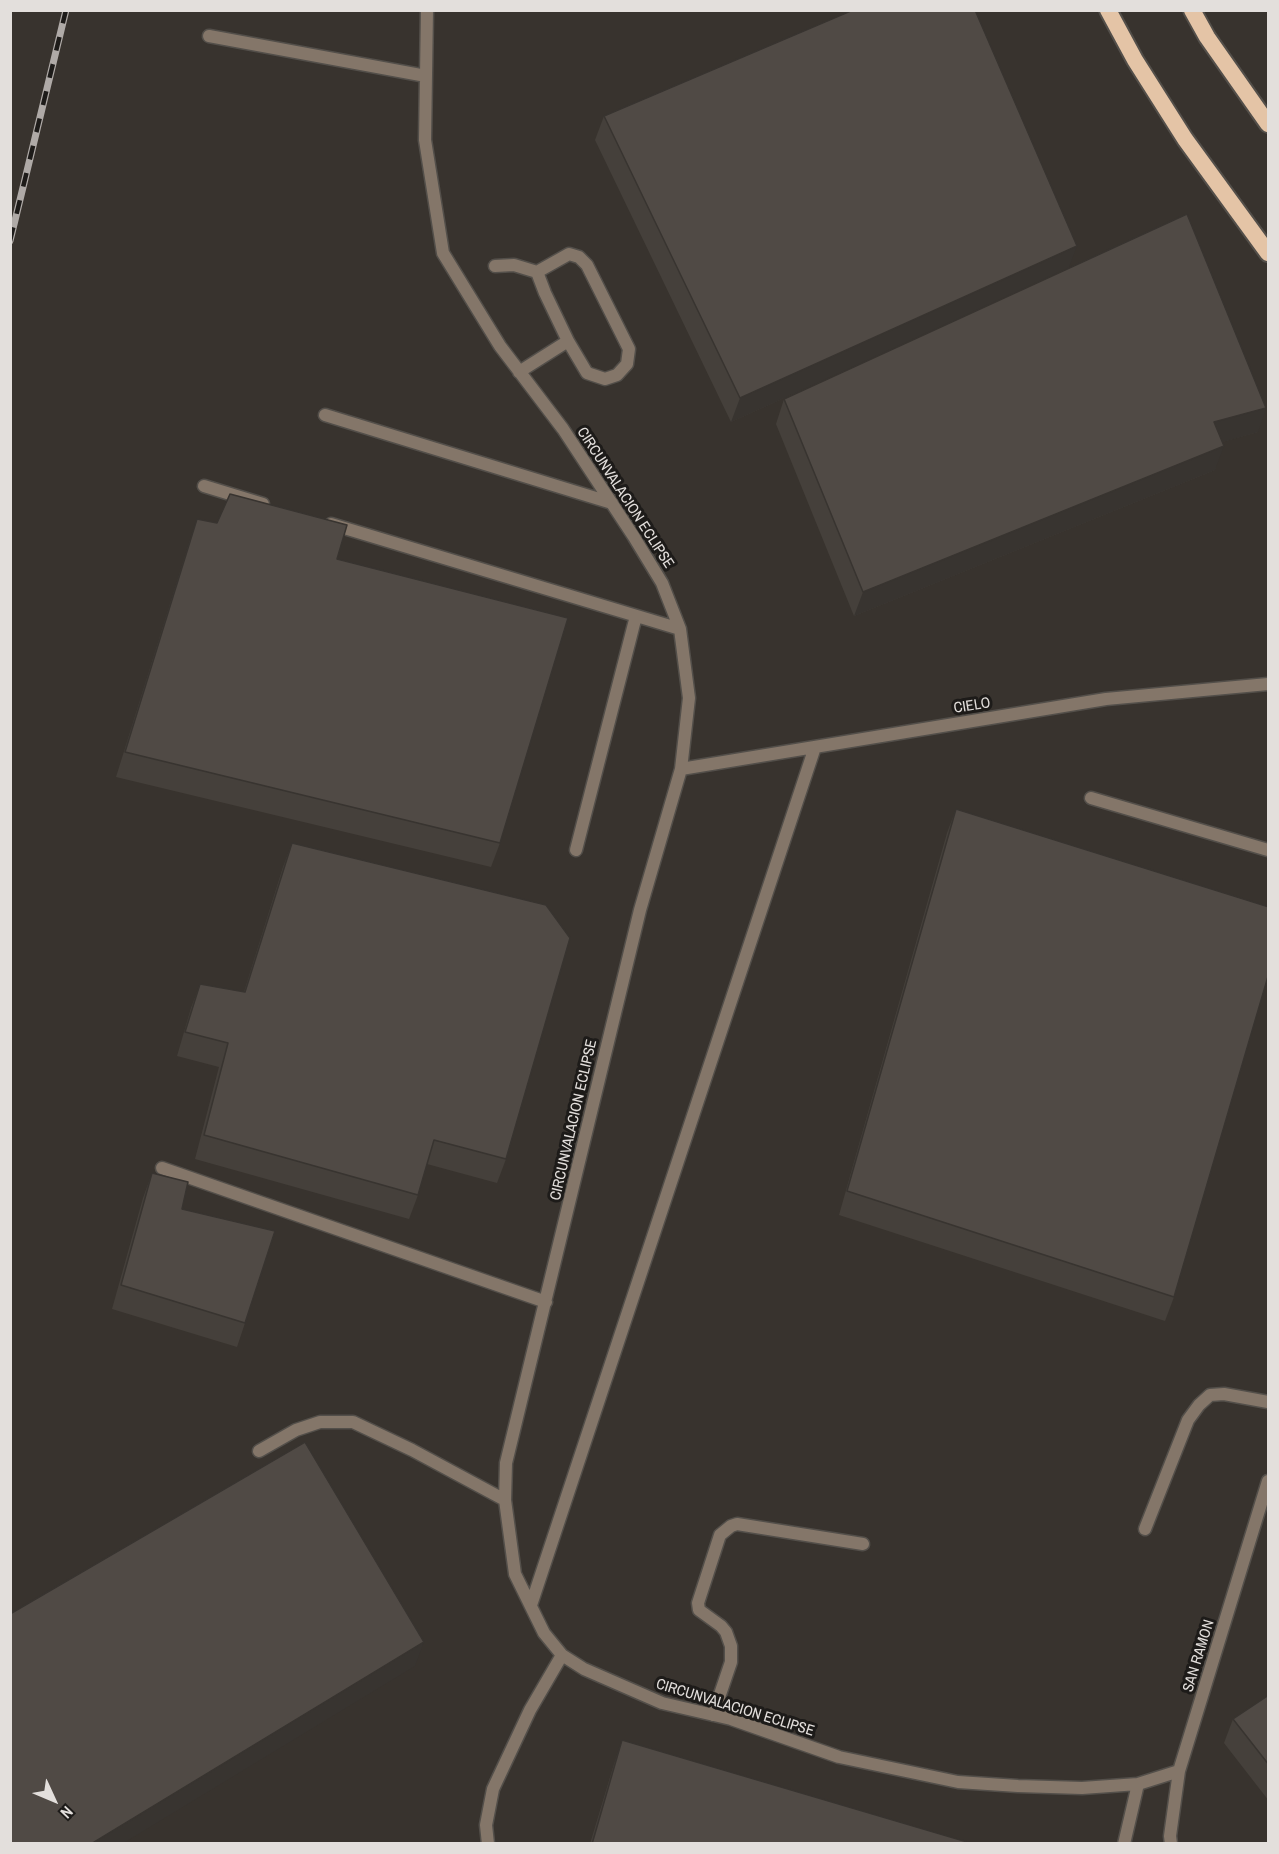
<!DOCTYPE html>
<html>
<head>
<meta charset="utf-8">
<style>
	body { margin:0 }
	#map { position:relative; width:1279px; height:1854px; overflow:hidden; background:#38332e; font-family:"Archivo Narrow",sans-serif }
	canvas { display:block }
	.frame { position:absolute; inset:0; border:12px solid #e3dfdc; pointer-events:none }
	.north { position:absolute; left:24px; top:1770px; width:60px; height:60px; -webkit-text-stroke:4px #1d1b19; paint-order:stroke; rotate:134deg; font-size:16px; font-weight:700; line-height:24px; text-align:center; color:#e3dfdc }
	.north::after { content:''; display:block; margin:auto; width:21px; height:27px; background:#e3dfdc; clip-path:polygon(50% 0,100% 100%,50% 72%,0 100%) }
</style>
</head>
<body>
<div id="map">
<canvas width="1279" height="1854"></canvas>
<div class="frame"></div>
<div class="north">N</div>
</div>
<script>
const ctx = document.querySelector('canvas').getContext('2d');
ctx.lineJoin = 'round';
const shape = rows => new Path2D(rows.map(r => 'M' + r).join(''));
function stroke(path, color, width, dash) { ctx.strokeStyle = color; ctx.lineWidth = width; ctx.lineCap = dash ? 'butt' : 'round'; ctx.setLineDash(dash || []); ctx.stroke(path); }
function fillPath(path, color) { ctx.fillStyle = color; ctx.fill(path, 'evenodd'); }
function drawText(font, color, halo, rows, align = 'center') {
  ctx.font = font + ' "Archivo Narrow",sans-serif'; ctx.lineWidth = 6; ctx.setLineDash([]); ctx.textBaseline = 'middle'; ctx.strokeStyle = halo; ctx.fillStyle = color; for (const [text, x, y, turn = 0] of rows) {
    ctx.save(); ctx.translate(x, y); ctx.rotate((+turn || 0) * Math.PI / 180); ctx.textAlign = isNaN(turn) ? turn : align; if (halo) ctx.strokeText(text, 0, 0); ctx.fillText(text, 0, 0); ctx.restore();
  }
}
const service = shape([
	[427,10,425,140,443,253,500,346,563,429,634,537,662,583,680,629,689,698,681,769,640,910,506,1463,505,1500,515,1574,544,1633,562,1655,584,1669,662,1703,731,1719,839,1757,958,1782,1018,1786,1082,1788,1138,1784,1179,1771],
	[209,36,426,76],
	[495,266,514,265,537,272,545,293,568,341,519,372],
	[537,272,569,254,579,257,587,265,629,349,627,364,617,375,605,379,587,373,568,341],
	[325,415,612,503],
	[204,486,263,504],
	[331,524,680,629],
	[681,769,1106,699,1268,684],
	[1091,798,1268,850],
	[576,850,636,616],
	[162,1168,546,1302],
	[259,1451,296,1430,320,1422,353,1422,412,1450,505,1500],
	[1145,1529,1188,1420,1199,1405,1210,1395,1224,1394,1268,1402],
	[531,1605,815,747],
	[713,1715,731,1662,731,1646,726,1632,721,1626,699,1610,698,1603,720,1535,731,1526,737,1524,863,1544],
	[488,1844,486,1825,493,1789,530,1710,562,1655],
	[1124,1844,1138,1784],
	[1171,1844,1170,1836,1179,1771,1268,1481]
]);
const trunk = shape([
	[1108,10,1135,60,1185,139,1268,253],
	[1192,10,1207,37,1268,124]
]);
stroke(service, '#534f4a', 15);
stroke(trunk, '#534f4a', 20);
stroke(service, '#847669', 12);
stroke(trunk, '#e4c4a6', 16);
const rail = shape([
	[10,241,66,10]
]);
stroke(rail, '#afaaa7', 7);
stroke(rail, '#1d1b19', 4.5, [14]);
fillPath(shape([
	[604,116,1069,268,1258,432,1222,442,1215,470,854,616,776,424,784,399,946,325,731,422,595,140],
	[197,519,217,523,337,559,500,843,491,867,116,777,189,543],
	[956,809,1174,1297,1165,1321,839,1215,947,833],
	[292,843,506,1159,497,1183,427,1164,418,1195,409,1219,195,1159,219,1067,177,1056,191,1008,200,984,244,992,283,867],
	[152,1173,245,1323,237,1347,112,1309,143,1198],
	[1269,1695,1269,1801,1224,1743,1233,1719],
	[622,1740,974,1844,590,1844,614,1764]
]), '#45403b');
fillPath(shape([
	[1077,246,1068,270,731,422,740,398],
	[1266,408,1258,432,1205,447,1214,422],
	[1224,446,1215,470,854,616,863,592],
	[424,1642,415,1666,122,1844,91,1844]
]), '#383430');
const building = shape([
	[853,10,975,10,1077,246,740,398,604,116,853,10],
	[1187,214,1266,408,1214,422,1224,446,863,592,784,399,1187,214],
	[230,494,347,525,337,559,568,618,500,843,125,752,197,519,217,523,230,494],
	[956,809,1269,907,1269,973,1174,1297,847,1191,956,809],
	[292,843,546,905,570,938,506,1159,434,1140,418,1195,204,1135,228,1043,185,1032,200,984,245,992,292,843],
	[152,1173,188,1182,182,1209,275,1231,245,1323,121,1285,152,1173],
	[305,1442,424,1642,91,1844,10,1844,10,1614,305,1442],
	[1269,1695,1269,1765,1233,1719,1269,1695],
	[622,1740,974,1844,592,1844,622,1740]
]);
fillPath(building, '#504a45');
stroke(building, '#383430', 1.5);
drawText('15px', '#e3dfdc', '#1d1b19', [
	["CIRCUNVALACION ECLIPSE",625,498,57],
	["CIELO",972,706,-9],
	["CIRCUNVALACION ECLIPSE",574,1120,-77],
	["SAN RAMON",1199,1656,-73],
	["CIRCUNVALACION ECLIPSE",735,1708,17]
]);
</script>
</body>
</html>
